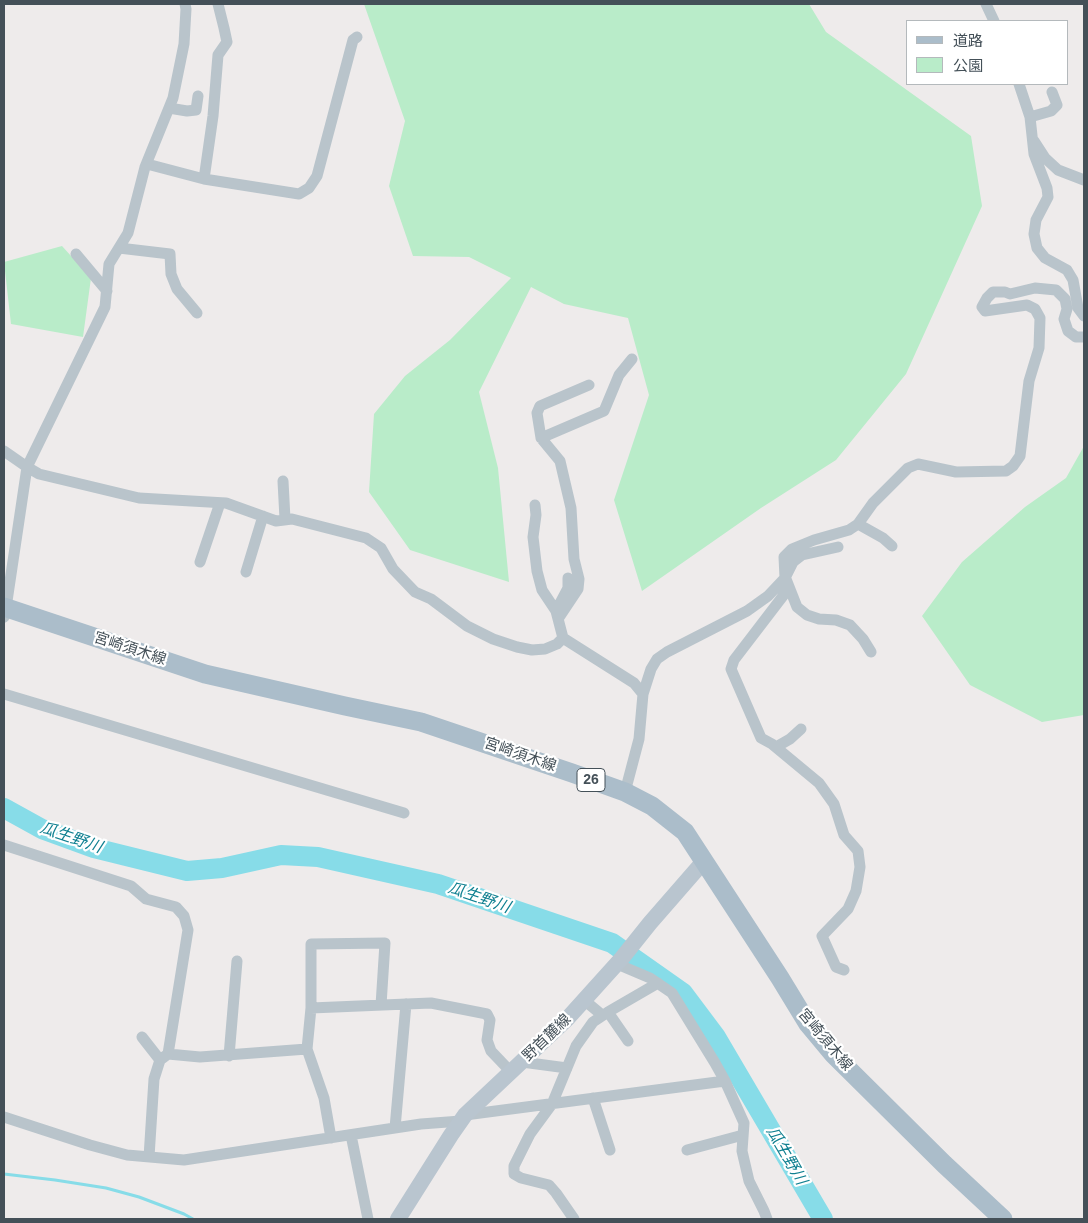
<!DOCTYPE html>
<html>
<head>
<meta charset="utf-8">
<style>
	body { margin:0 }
	#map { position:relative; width:1088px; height:1223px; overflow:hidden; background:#eeebeb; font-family:Arial,"Noto Sans JP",sans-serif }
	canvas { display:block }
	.frame { position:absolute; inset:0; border:5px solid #445058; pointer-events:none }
	.legend { position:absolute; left:906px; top:20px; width:162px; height:65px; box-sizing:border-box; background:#fff; border:1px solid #b4b9bc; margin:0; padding:6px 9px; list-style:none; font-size:15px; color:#445058 }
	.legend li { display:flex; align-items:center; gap:10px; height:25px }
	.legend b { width:25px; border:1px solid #b4b9bc }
</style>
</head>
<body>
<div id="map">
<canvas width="1088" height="1223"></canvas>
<div class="frame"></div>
<ul class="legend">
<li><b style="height:6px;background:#abbdca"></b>道路</li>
<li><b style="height:14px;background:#b9ecc9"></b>公園</li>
</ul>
</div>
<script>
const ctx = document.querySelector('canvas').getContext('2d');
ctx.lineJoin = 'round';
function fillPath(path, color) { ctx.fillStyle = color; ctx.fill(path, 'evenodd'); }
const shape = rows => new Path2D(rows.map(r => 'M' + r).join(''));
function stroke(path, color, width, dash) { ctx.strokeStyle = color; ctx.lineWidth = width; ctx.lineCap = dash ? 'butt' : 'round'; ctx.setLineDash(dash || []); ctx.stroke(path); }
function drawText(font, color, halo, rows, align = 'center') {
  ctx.font = font + ' Arial,"Noto Sans JP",sans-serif'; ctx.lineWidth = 4.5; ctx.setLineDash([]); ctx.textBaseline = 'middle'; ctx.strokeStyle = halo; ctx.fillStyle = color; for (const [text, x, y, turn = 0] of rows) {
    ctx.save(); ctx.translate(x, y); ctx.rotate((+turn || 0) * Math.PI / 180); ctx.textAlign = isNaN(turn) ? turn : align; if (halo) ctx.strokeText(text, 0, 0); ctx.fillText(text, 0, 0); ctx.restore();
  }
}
fillPath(shape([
	[364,4,809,4,826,32,971,136,982,206,906,374,836,460,761,508,642,591,614,500,649,395,628,318,564,304,531,287,479,392,498,468,509,582,410,550,369,492,374,414,405,376,450,340,511,278,469,257,413,256,389,186,405,121],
	[62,246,91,278,83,337,11,324,4,262],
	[1084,446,1084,715,1042,722,970,685,922,616,962,562,1025,507,1066,478]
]), '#b9ecc9');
stroke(shape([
	[4,1174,55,1180,106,1188,139,1197,184,1214,193,1219]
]), '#87dce8', 3);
stroke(shape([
	[4,808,42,829,94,848,187,871,222,868,281,855,318,857,438,884,612,943,683,993,716,1037,823,1219]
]), '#87dce8', 20);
stroke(shape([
	[986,4,994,21],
	[1019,84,1030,117,1034,154,1047,188,1048,197,1036,220,1034,234,1037,248,1045,258,1067,270,1073,280,1078,308,1084,316],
	[169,108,187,111,196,110,198,96],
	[1030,117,1051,111,1057,105,1052,92],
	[1034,141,1045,158,1058,170,1084,180],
	[147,164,204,179,213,116,218,55,227,42,224,28,218,4],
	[204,179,299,194,309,188,317,176,353,40,357,37],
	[119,248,170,254,171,274,177,289,197,313],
	[76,254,107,291],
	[541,438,604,411,619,375,632,359],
	[4,451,27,467,39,474,139,498,226,503,276,521,292,519,366,538,381,548,393,569,415,592,431,599,467,626,493,639,517,647,532,650,545,649,557,644,563,638,634,683,643,694],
	[283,481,285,519],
	[535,505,536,515,533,537,537,571,542,590,556,611,563,638],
	[858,524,883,538,892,546],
	[200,562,220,503],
	[246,572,263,516],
	[786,579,797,607,807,615,819,619,836,620,850,625,863,639,871,652],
	[558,607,568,588,568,578],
	[4,617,6,608,27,467,105,307,109,264,128,233,145,167,173,98,184,44,186,9,185,4],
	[558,619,578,589,579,579,574,559,571,508,560,461,541,438,537,413,540,406,589,385],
	[4,694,404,813],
	[776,747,790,739,801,729],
	[625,792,639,739,643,694,651,669,657,659,667,652,747,611,768,596,785,578,793,562,802,555,838,547],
	[4,845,131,886,146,899,176,907,184,916,188,930,168,1054,160,1060,154,1079,149,1157],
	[617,964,650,978,672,993,715,1063,725,1081,744,1123,742,1151,749,1181,764,1211,767,1219],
	[844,970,836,967,822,936,848,909,856,891,860,867,858,851,844,835,834,804,819,783,772,744,761,738,731,669,734,660,783,596,785,578,784,557,792,549,814,540,849,530,858,524,873,503,908,468,918,464,956,472,1006,471,1013,466,1020,456,1029,381,1039,348,1040,318,1035,309,1027,305,985,311,982,307,987,298,993,292,1005,292,1010,294,1035,288,1056,290,1065,299,1067,309,1064,319,1068,331,1076,337,1084,337],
	[584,1000,602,1015],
	[311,1008,431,1003,487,1014,490,1020,487,1040,491,1051,511,1072],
	[608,1012,628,1041],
	[142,1037,160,1060],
	[307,1049,311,1008,311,944,385,943,381,1005],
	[168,1054,200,1057,307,1049,324,1098,331,1138],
	[229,1056,237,961],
	[522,1062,567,1068],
	[593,1098,610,1150],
	[465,1115,725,1081],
	[4,1117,90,1145,127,1155,184,1160,421,1124,461,1121],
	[395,1128,406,1004],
	[351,1135,368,1219],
	[687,1150,743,1135],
	[574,1219,556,1193,549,1185,521,1178,514,1174,514,1166,530,1134,552,1104,576,1046,593,1022,608,1012,658,983]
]), '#b9c4cb', 11);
stroke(shape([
	[398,1219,451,1135,465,1115,567,1019,622,958,650,923,704,861]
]), '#b9c5cf', 16);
stroke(shape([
	[4,607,205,674,345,706,421,722,572,773,625,792,652,806,685,832,780,978,808,1024,833,1054,944,1164,1003,1219]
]), '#abbdca', 19);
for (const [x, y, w] of [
	[591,780,28]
]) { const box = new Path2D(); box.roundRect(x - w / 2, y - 11.5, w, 23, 4); ctx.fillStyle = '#fff'; ctx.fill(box); stroke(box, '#445058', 1); }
drawText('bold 14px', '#445058', null, [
	["26",591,780]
]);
drawText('15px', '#445058', '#fff', [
	["宮崎須木線",130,649,18],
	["宮崎須木線",520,755,19],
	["野首麓線",547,1038,-44],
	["宮崎須木線",825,1040,50]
]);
drawText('italic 16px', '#108091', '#fff', [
	["瓜生野川",71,838,19],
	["瓜生野川",479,898,19],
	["瓜生野川",786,1156,60]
]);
</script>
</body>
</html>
